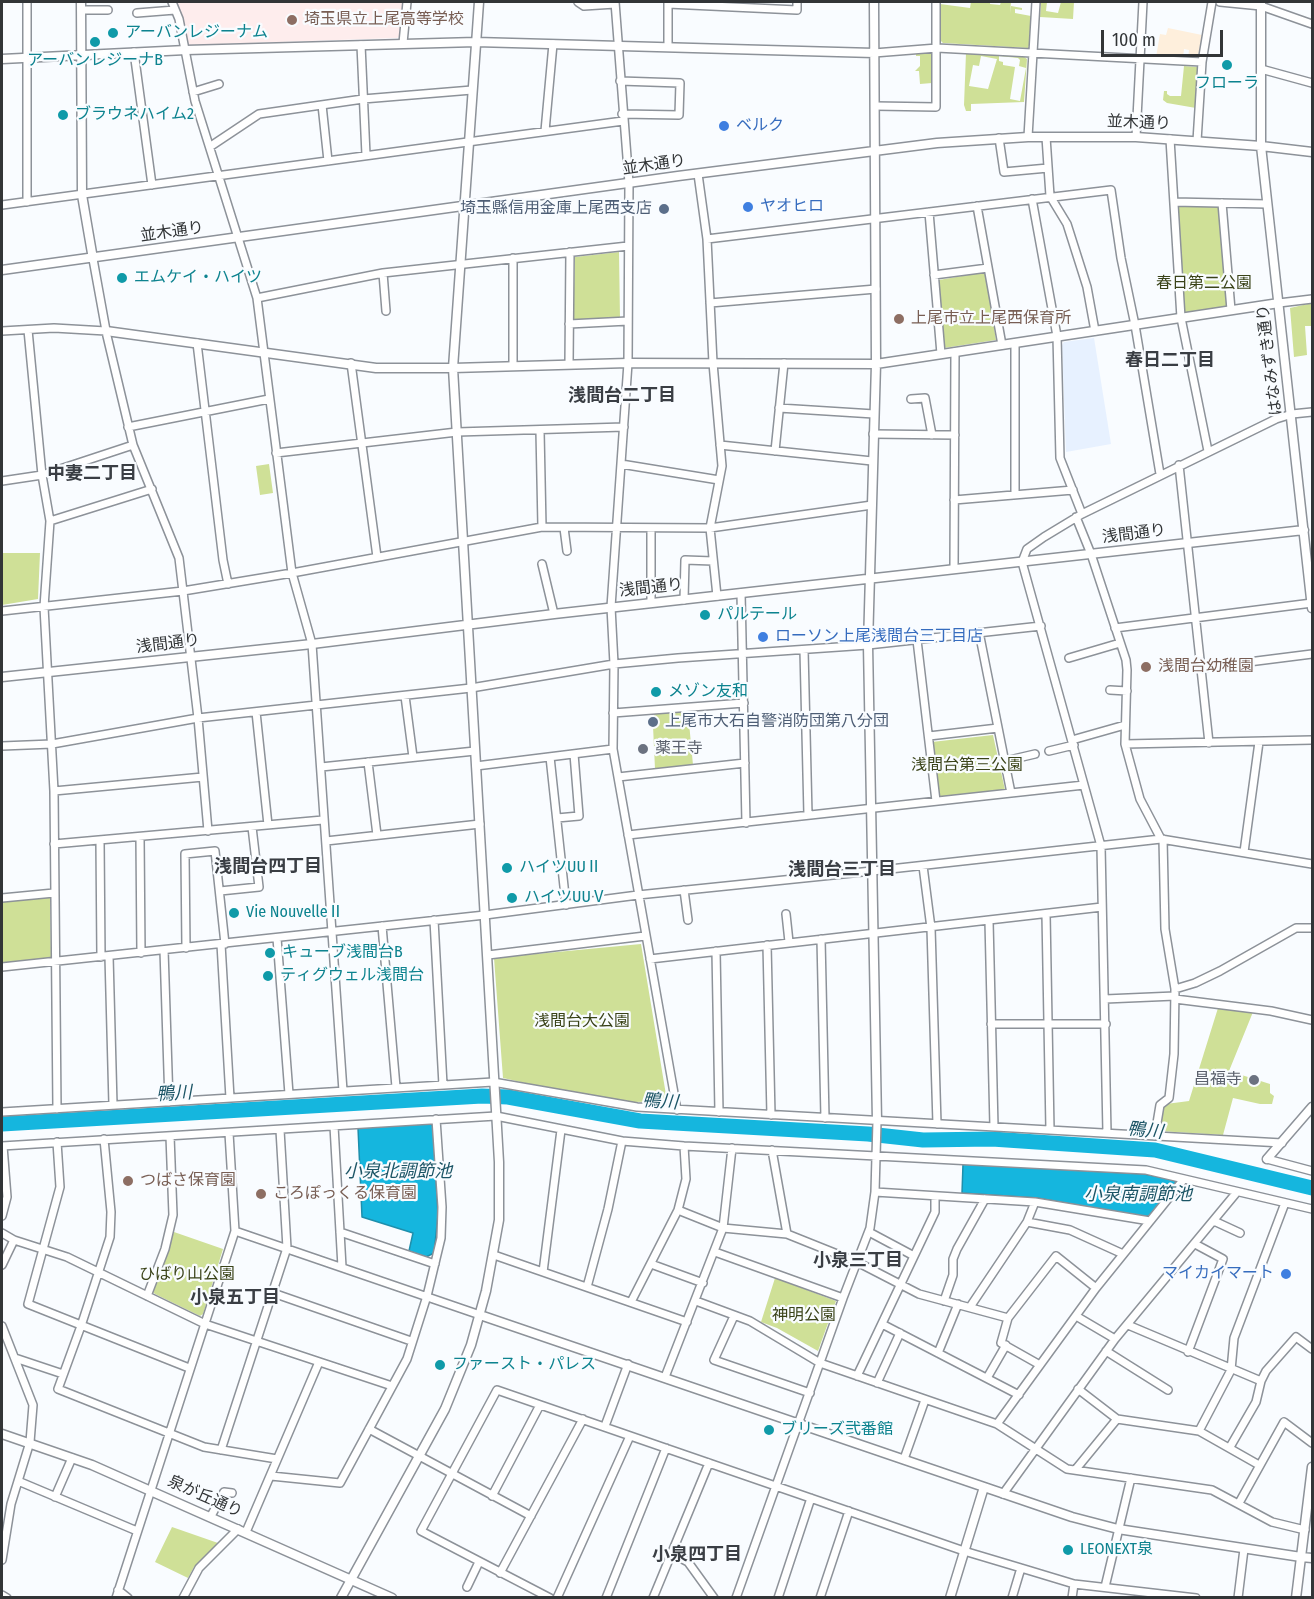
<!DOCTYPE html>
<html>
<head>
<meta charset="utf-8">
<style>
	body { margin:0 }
	#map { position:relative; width:1314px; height:1599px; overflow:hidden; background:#f9fcff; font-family:"Fira Sans Condensed",sans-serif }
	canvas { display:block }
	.frame { position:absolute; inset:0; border:3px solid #323537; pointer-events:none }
	.scale { position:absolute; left:1101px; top:30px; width:122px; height:27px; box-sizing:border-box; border:3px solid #323537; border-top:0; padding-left:8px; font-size:18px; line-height:21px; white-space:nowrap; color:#323537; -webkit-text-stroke:4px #f9fcff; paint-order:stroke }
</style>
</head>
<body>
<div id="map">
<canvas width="1314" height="1599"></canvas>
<div class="frame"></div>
<div class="scale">100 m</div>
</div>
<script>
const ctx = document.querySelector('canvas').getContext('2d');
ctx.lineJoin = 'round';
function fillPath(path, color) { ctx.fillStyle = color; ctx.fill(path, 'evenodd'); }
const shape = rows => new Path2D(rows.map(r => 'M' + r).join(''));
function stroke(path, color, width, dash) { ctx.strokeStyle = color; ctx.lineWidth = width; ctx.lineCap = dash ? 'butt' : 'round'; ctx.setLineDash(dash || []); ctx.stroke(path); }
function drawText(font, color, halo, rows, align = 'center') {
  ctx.font = font + ' "Fira Sans Condensed","Noto Sans JP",sans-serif'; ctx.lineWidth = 4.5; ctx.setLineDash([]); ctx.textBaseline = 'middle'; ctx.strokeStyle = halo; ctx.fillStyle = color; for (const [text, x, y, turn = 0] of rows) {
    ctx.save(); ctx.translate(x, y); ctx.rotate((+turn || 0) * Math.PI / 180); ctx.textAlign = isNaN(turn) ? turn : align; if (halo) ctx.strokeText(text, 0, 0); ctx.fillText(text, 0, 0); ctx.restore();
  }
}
fillPath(shape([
	[1094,338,1111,444,1066,452,1062,345,1064,342]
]), '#e7f1ff');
fillPath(shape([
	[1168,28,1202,35,1198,56,1196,58,1188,59,1189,50,1184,49,1183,58,1156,57,1160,34,1166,35]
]), '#feefdc');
fillPath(shape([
	[176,2,403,2,400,36,397,38,190,45,187,43]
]), '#feeded');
fillPath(shape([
	[971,2,990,2,990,4,1000,5,1001,2,1011,2,1010,13,1011,6,1022,8,1022,10,1015,9,1015,13,1031,16,1029,46,1028,48,943,43,940,40,940,4,970,8],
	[1041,2,1047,2,1046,11,1058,13,1061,2,1074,2,1073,19,1040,17],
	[931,52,933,54,932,83,920,84,919,71,915,71,920,66,920,56,916,56,916,53],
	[966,53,1023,56,1027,59,1024,102,971,104,971,111,966,111,964,105],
	[981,56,997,59,988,89,969,86,973,65,979,66],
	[999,56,1018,58,1020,60,1019,66,1026,68,1020,101,1010,99,1015,67,1003,65,1003,62,999,61],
	[1184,66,1197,67,1199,69,1196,108,1167,103,1163,100,1164,91,1167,91,1167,94,1170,96,1181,96],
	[1178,206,1219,207,1227,306,1185,313],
	[619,252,620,319,573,321,575,257],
	[985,272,996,340,944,348,939,280],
	[1312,303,1312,326,1305,326,1307,355,1294,357,1290,308],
	[269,464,273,493,260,495,256,466],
	[2,553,40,553,38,599,2,605],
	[688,712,693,765,655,769,653,726,658,726,658,718,654,717,654,714],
	[993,735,1005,790,938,798,932,742],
	[50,896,51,959,2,964,2,900],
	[641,944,667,1101,634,1102,543,1087,503,1078,494,958],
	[1218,1008,1253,1012,1229,1071,1270,1084,1270,1093,1274,1096,1272,1104,1260,1104,1233,1098,1223,1135,1159,1131,1163,1108,1166,1104,1189,1101],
	[174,1232,223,1249,203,1314,200,1316,155,1294,153,1292],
	[775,1278,836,1301,818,1351,777,1328,761,1322],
	[172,1527,218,1543,194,1567,188,1578,155,1562]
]), '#cfe097');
const water = shape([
	[428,1122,433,1126,438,1215,434,1253,426,1257,409,1251,413,1233,362,1217,358,1128,428,1122],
	[963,1164,1144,1174,1175,1180,1176,1184,1149,1216,1144,1217,1037,1198,962,1193,963,1164]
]);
fillPath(water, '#15b6de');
stroke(water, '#1e8fac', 1.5);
stroke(shape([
	[2,1124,482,1096,508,1097,640,1121,868,1134,923,1140,992,1139,1155,1150,1312,1188]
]), '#15b6de', 15);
const minor = shape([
	[27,2,27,202],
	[172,2,179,19,195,101,257,298,292,573,312,644,343,1091],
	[578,2,584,6,615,4],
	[615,2,629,183,628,363,611,607,614,664,613,749,677,1110],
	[668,2,668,47],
	[1220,2,1261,6,1312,24],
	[668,4,797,10,797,2],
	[81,10,108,10],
	[137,13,175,10],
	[403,43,407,2],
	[361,45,366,155],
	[134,52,152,185],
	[874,53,937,48,1202,62],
	[1261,69,1312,83],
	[620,81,680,83,679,115,622,114],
	[193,92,219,84],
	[322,105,328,161],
	[875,106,936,107,936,2],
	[545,131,553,44],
	[1028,137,1036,2],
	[1046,137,1050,196,1067,224,1087,287,1095,331],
	[1136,137,1143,2],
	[999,138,1004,172,1048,168],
	[1170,139,1181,318,1208,451],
	[1197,141,1202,62,1212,2],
	[211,146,259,114,363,99,472,90],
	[698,174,707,239,713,363,722,466,710,528,717,596],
	[1032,199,1057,336,1060,458,1082,514],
	[1174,202,1267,204],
	[1222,203,1231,310],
	[2,205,623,121],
	[977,206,1002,345],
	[929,212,941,354],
	[707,239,1111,190,1121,258,1135,325,1160,474],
	[93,259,107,336,133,445,179,558,198,718,208,831],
	[383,273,386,311],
	[934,275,988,268],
	[257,298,383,273,628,246],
	[710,303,876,289],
	[1279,303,1312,299],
	[569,324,628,321],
	[28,330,42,475,50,521,44,607,54,791,57,1109],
	[2,331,54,328,106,331],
	[197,343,223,560,228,584],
	[1015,343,1015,495],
	[351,363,377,557],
	[569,364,570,252],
	[513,366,513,258],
	[911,399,925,398,932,435],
	[779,408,874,414],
	[128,427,269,399],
	[540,431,542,527],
	[873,434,955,435],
	[720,445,872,461],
	[775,451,784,363],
	[276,453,457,432,624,427],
	[621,464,719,480],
	[1179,465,1209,743],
	[2,481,42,475,133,445],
	[954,500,1073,490],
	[1076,517,1091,554,1126,660,1127,670,1125,744,1140,799,1161,839],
	[50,521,152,489],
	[564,528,567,551],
	[542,564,554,614],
	[954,569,955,352],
	[741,593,746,823],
	[684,600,685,560,713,561],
	[651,603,651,528],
	[2,611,183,591,292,573,542,527,710,528,872,505],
	[1115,628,1312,603],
	[979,632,1011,793],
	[917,640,936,801],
	[804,650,808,815],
	[1069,658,1120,643],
	[1201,668,1312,654],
	[1110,690,1127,691],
	[405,696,413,757],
	[256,712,268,825],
	[613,713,744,703],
	[929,736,998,728],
	[1072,740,1125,725],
	[1125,744,1312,740],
	[2,746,52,744,198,718,471,688,614,664,678,658,868,645,1041,626],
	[1049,751,1074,745],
	[550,757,566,905],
	[1005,761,1035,754],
	[368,762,377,835],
	[476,766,613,749],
	[321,767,475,751],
	[618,777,745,763],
	[54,791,203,777],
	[557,818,579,816,574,754],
	[628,835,1084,785],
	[140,837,141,953],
	[100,841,101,957],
	[326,841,480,824],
	[54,844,323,820],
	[1244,852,1259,742],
	[923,866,931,928,937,1124],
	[684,890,688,920],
	[220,891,259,887,252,827],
	[2,898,54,893],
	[786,914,789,942],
	[1046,914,1050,1130],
	[434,920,443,1085],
	[989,921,994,1127],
	[382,926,396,1087],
	[277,938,289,1094],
	[821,939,825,1118],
	[221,944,230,1098],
	[767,945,771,1115],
	[186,948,185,854,215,851,225,944],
	[164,950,169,1102],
	[716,951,719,1112],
	[488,955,645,936],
	[109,956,113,1105],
	[650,959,1102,907],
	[2,967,485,915,638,895,872,871,1161,839,1312,864],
	[1175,989,1195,983,1220,971,1296,928,1312,928],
	[1105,999,1175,996],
	[1175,999,1271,1011,1312,1020],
	[991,1024,1106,1024],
	[2,1112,493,1082,637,1107,1282,1143],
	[334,1126,342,1267],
	[1107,1133,1101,846,1022,562,1027,549,1044,537,1082,514,1276,419,1292,414,1312,412],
	[1155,1135,1160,1105,1169,1098,1174,1054,1175,989,1165,929,1163,839],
	[104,1139,111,1212,110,1237,81,1326,58,1389,204,1447,277,1459],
	[57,1142,60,1187,28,1304,189,1368],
	[2,1146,496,1116,622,1141,684,1146,1146,1170,1312,1209],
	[772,1150,787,1234],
	[1267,1159,1312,1171],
	[875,1192,1035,1202,1150,1221],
	[678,1210,723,1228,787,1234,857,1262,919,1294,1008,1318],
	[2,1216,7,1197,3,1146],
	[1214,1221,1240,1233],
	[1027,1222,1070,1230,1123,1254],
	[235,1231,480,1315],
	[340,1232,435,1264],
	[869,1232,914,1256],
	[2,1233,14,1240,67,1257,205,1324,392,1386],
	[715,1252,843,1298],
	[494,1255,687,1322],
	[651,1264,703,1283],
	[2,1265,14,1240],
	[543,1272,561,1130],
	[587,1287,608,1209,622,1141],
	[273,1293,411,1341],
	[147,1296,165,1249,173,1215,170,1136],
	[696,1301,750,1321,820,1363,997,1424,1067,1469,1212,1490,1272,1522,1305,1530],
	[944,1301,953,1275,953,1259,957,1249,985,1199],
	[631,1302,678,1210,686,1179,684,1146],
	[970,1307,1027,1222,1035,1202],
	[734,1316,714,1360,810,1393],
	[1076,1316,1115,1339],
	[882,1324,1019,1395],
	[1128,1325,1261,1381],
	[2,1326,33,1405,30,1442,11,1504,2,1560],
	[1106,1351,1168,1390],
	[1188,1352,1223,1259,1195,1244],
	[938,1353,958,1304],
	[15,1358,63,1374],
	[1040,1365,1001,1343,1008,1318,1056,1256,1096,1288],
	[857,1376,935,1212,935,1196],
	[665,1377,723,1228,732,1148],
	[987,1378,1006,1345],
	[877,1383,900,1333],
	[1078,1389,1117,1419,1199,1431,1259,1465],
	[997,1424,1096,1288,1184,1179],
	[605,1426,628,1364],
	[369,1429,531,1516],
	[1199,1431,1231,1370,1234,1338,1285,1203],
	[1230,1447,1256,1402,1261,1381,1266,1371,1296,1337,1312,1349],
	[221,1450,287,1248,280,1130],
	[904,1459,925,1400],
	[1076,1469,1117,1419],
	[271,1476,340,1483,407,1359,427,1296,441,1238,442,1207,436,1119],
	[18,1481,137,1531],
	[1003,1494,1115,1339,1237,1192],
	[492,1496,540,1405],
	[55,1497,72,1458],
	[1239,1503,1284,1422,1312,1443],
	[211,1516,224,1492,232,1493],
	[246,1532,319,1362],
	[671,1553,688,1562,714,1598],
	[500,1573,583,1419],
	[467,1587,479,1562],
	[1105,1587,1131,1478],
	[118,1590,128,1598],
	[2,1595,7,1598],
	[116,1598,235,1231,229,1133],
	[183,1598,199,1568,238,1529],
	[550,1598,421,1531,497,1390,964,1551,1021,1568,1074,1584,1196,1598],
	[557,1598,630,1436],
	[606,1598,666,1448],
	[653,1598,709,1463],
	[736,1598,843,1298,870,1228,875,1192,877,1121],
	[778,1598,811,1498],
	[820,1598,849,1511],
	[1012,1598,1021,1568],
	[1072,1598,1074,1584],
	[1238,1598,1244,1549]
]);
const tertiary = shape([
	[81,2,82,195,93,259],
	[874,2,876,364,868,645,877,1121],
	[1261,2,1261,146,1312,608],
	[2,59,186,50,476,42,874,53],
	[2,270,678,176,937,143,1028,137,1136,137,1261,146,1312,152],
	[106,331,376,368,453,368,628,363,876,364,1279,303],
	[2,677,312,644,554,614,1304,530],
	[1267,1159,1312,1107],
	[480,1315,1072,1517,1118,1529,1301,1557,1312,1558],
	[2,1434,92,1465,392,1598],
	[341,1598,445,1409,471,1345,486,1291,499,1220,499,1162,453,368,479,2],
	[950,1598,984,1487],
	[1296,1598,1312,1467]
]);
stroke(minor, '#8d9299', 10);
stroke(tertiary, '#8d9299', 11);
stroke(minor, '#fff', 7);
stroke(tertiary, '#fff', 8);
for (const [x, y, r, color] of [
	[292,20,6,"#8d6e63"],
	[113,33,6,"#0f9aa8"],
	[95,42,6,"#0f9aa8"],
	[1227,65,6,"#0f9aa8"],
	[63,115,6,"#0f9aa8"],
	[724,126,6,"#3f7fe0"],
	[748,207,6,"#3f7fe0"],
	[664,209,6,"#5c6f8a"],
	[122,278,6,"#0f9aa8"],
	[899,319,6,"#8d6e63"],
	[705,615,6,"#0f9aa8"],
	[763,637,6,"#3f7fe0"],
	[1146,667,6,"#8d6e63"],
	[656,692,6,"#0f9aa8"],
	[653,722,6,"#5c6f8a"],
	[643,749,6,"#6b7280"],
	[507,868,6,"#0f9aa8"],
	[512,898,6,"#0f9aa8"],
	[234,913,6,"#0f9aa8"],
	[270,953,6,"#0f9aa8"],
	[268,976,6,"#0f9aa8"],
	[1254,1080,6,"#6b7280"],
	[128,1181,6,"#8d6e63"],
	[261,1194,6,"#8d6e63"],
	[1286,1274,6,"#3f7fe0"],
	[440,1365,6,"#0f9aa8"],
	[769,1430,6,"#0f9aa8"],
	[1068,1550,6,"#0f9aa8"]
]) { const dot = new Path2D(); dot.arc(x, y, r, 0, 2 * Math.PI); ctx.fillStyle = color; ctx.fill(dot); stroke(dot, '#f9fcff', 2); }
drawText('16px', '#785e54', '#f9fcff', [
	["埼玉県立上尾高等学校",304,20],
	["上尾市立上尾西保育所",911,319],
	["浅間台幼稚園",1158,667],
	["つばさ保育園",140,1181],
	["ころぽっくる保育園",273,1194]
], 'left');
drawText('16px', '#0d838f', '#f9fcff', [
	["アーバンレジーナム",125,33],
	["アーバンレジーナB",95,61,"center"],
	["フローラ",1227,84,"center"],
	["ブラウネハイム2",75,115],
	["エムケイ・ハイツ",134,278],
	["パルテール",717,615],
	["メゾン友和",668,692],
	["ハイツUUⅡ",519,868],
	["ハイツUUⅤ",524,898],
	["Vie NouvelleⅡ",246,913],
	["キューブ浅間台B",282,953],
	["ティグウェル浅間台",280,976],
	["ファースト・パレス",452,1365],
	["ブリーズ弐番館",781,1430],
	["LEONEXT泉",1080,1550]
], 'left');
drawText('16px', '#323537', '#f9fcff', [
	["並木通り",1139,123,2],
	["並木通り",654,165,-8],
	["並木通り",172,232,-8],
	["はなみずき通り",1270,360,-97],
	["浅間通り",1134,534,-7],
	["浅間通り",651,588,-6],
	["浅間通り",168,644,-7],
	["泉が丘通り",205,1497,24]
]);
drawText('16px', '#366cbe', '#f9fcff', [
	["ベルク",736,126],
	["ヤオヒロ",760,207],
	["ローソン上尾浅間台三丁目店",775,637],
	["マイカイマート",1274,1274,"right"]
], 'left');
drawText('16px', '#4e5e75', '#f9fcff', [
	["埼玉縣信用金庫上尾西支店",652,209],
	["上尾市大石自警消防団第八分団",665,722,"left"]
], 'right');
drawText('16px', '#3a4319', '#f9fcff', [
	["春日第二公園",1204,284],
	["浅間台第三公園",967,766],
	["浅間台大公園",582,1022],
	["ひばり山公園",187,1275],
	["神明公園",804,1316]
]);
drawText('16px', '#5b616d', '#f9fcff', [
	["薬王寺",655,749],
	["昌福寺",1242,1080,"right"]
], 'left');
drawText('bold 18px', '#3a3e44', '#f9fcff', [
	["春日二丁目",1170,361],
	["浅間台二丁目",622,396],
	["中妻二丁目",92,474],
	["浅間台四丁目",268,867],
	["浅間台三丁目",842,870],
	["小泉三丁目",858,1261],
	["小泉五丁目",235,1298],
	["小泉四丁目",697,1555]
]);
drawText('italic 18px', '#1c5566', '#f9fcff', [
	["鴨川",174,1094,-3],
	["鴨川",660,1102,4],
	["鴨川",1145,1131,6],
	["小泉北調節池",398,1172],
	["小泉南調節池",1138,1195]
]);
</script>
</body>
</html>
